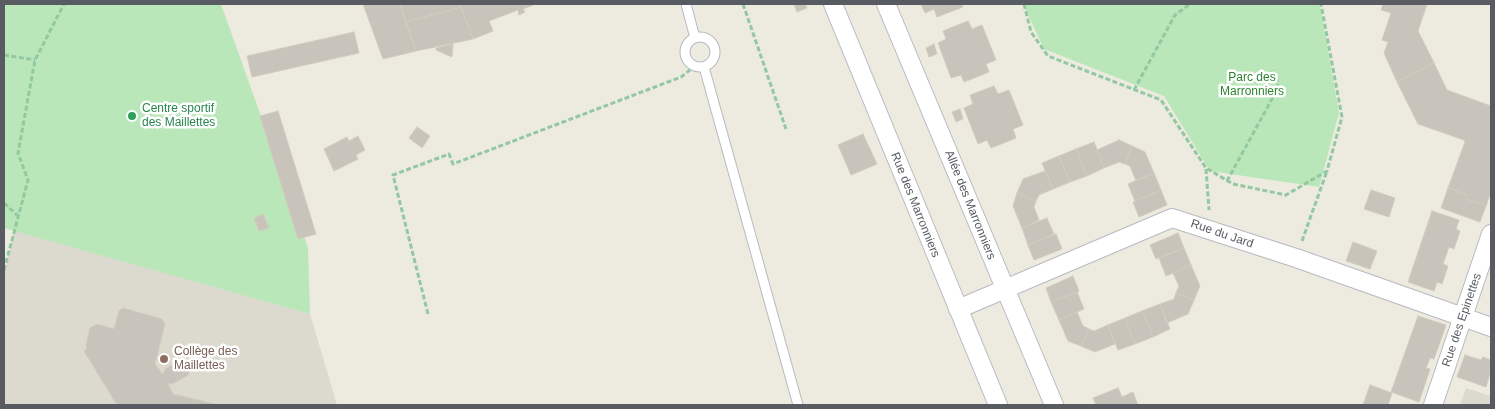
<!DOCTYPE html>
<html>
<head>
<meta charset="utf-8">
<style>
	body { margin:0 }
	#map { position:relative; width:1495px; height:409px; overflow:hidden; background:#edeadf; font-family:Helvetica,sans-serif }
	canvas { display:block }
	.frame { position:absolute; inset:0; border:5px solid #585c62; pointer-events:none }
</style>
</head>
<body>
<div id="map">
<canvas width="1495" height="409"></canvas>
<div class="frame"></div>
</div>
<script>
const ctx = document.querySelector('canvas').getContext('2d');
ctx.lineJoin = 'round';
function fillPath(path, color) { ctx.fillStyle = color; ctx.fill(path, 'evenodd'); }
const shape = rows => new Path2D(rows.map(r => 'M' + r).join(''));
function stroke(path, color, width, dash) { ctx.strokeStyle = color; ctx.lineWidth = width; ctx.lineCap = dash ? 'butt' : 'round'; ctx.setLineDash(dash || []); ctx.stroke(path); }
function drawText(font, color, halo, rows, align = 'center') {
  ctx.font = font + ' Helvetica,sans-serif'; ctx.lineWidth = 5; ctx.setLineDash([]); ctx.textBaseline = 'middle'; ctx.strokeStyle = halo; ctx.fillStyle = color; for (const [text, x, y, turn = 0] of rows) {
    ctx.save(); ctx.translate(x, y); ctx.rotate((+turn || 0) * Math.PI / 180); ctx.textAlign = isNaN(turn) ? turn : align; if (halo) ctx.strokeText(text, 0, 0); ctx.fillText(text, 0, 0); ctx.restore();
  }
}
fillPath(shape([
	[14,230,310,314,337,405,4,405,4,275],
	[1466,388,1491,396,1491,405,1460,405]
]), '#dcd9ce');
fillPath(shape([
	[4,4,221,4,308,248,310,314,4,228],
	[1023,4,1320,4,1339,113,1319,187,1210,171,1164,96,1044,49]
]), '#b9e7b9');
const building = shape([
	[363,4,400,4,416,51,383,59,363,4],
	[400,4,460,4,461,7,406,22,400,4],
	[460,4,536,4,523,9,525,12,519,15,518,10,489,21,493,31,473,39,460,4],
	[794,4,805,4,807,8,797,12,794,4],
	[921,4,961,4,963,7,937,17,934,9,925,13,921,4],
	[1383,4,1427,4,1418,31,1434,63,1397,82,1384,53,1388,42,1382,40,1391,13,1381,10,1383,4],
	[461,7,473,39,416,51,406,22,461,7],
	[968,21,972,29,982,25,996,60,986,64,989,72,964,82,961,75,951,78,938,43,946,39,943,31,968,21],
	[354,32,359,53,252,77,247,56,354,32],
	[453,44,452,57,436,50,436,48,453,44],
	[934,44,937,54,929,57,926,48,934,44],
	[1434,63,1447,90,1491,106,1491,191,1486,206,1466,199,1467,195,1448,188,1465,142,1464,140,1418,124,1397,82,1434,63],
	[994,86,998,94,1009,90,1023,125,1013,129,1016,138,991,148,987,140,978,144,964,108,973,104,970,95,994,86],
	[960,109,963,119,956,122,952,112,960,109],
	[278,111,316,234,298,239,260,116,278,111],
	[417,127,430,136,422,148,409,138,417,127],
	[863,134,877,164,851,175,838,145,863,134],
	[358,136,365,150,356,155,358,159,334,171,324,149,347,137,349,141,358,136],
	[1119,140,1132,146,1125,164,1119,162,1104,168,1097,150,1119,140],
	[1094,142,1104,168,1087,176,1076,149,1094,142],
	[1132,146,1145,152,1154,173,1136,181,1130,166,1125,164,1132,146],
	[1076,149,1087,176,1070,182,1059,156,1076,149],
	[1059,156,1070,182,1053,189,1042,163,1059,156],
	[1045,171,1053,189,1039,195,1036,201,1017,193,1023,179,1045,171],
	[1154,173,1161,190,1135,201,1128,184,1154,173],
	[1448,188,1467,195,1466,199,1486,206,1480,222,1441,208,1448,188],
	[1161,190,1167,205,1139,217,1133,202,1161,190],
	[1371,190,1395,198,1389,217,1364,209,1371,190],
	[1017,193,1036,201,1034,207,1039,220,1022,228,1013,206,1017,193],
	[1432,211,1459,220,1456,229,1460,231,1454,249,1449,247,1443,264,1448,266,1442,284,1437,282,1434,291,1408,282,1432,211],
	[263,214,269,228,259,231,254,218,263,214],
	[1047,218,1054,234,1028,245,1022,228,1047,218],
	[1178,233,1184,248,1156,259,1150,245,1178,233],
	[1056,234,1062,249,1034,260,1028,245,1056,234],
	[1353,242,1377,251,1370,269,1346,261,1353,242],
	[1184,248,1191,265,1166,276,1159,258,1184,248],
	[1191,265,1200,286,1194,300,1176,293,1179,286,1173,273,1191,265],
	[1073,276,1079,291,1051,302,1046,288,1073,276],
	[1077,292,1084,309,1059,320,1051,302,1077,292],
	[1176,293,1194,300,1188,314,1167,323,1160,304,1174,299,1176,293],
	[1160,304,1170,329,1153,337,1142,311,1160,304],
	[123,308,162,319,165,324,155,364,162,374,164,373,165,369,179,361,184,362,189,371,188,375,174,383,168,384,173,394,218,405,117,405,84,351,87,349,86,345,90,328,97,324,114,329,119,311,123,308],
	[1142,311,1153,337,1135,344,1125,318,1142,311],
	[1077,312,1083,326,1089,329,1081,346,1068,341,1059,320,1077,312],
	[1418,316,1446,325,1434,359,1430,358,1426,368,1430,369,1419,402,1391,392,1418,316],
	[1125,318,1135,344,1118,350,1108,325,1125,318],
	[1108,325,1115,344,1095,352,1081,346,1089,329,1094,331,1108,325],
	[1465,355,1481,360,1483,357,1491,360,1491,370,1486,387,1457,377,1465,355],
	[1370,385,1392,393,1388,405,1363,405,1370,385],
	[1118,388,1122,397,1133,392,1138,405,1096,405,1093,398,1118,388]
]);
fillPath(building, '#c8c4bc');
stroke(building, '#d2ccbd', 1);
const lane = shape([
	[686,4,695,38],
	'685 52a15 15 0 1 1 30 0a15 15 0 1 1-30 0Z',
	[704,67,798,405]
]);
const street = shape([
	[833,4,998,405],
	[886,4,1054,405],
	[958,309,1172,218,1296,258,1491,327],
	[1433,405,1491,234]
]);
stroke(lane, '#b7bac0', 11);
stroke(street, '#b7bac0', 20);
stroke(shape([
	[743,4,786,129],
	[1024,4,1031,32,1048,56,1161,100,1206,168,1233,184,1286,195,1327,171,1342,117,1321,4],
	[4,55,35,60],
	[1134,90,1175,15,1190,4],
	[1206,169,1209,210],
	[1227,181,1278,88,1277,80,1270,69],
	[4,203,18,216],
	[1302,241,1327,171],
	[4,270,28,180,18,153,35,60,64,4],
	[428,314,393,175,449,154,453,164,681,77,690,70]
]), '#92c8a2', 3, [5, 2.5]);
stroke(lane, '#fff', 9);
stroke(street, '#fff', 18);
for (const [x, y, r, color] of [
	[132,116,5,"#2e9e5b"],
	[164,359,5,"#8d6e63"]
]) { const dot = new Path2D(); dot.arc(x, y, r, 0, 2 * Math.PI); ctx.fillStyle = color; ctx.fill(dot); stroke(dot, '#fff', 2); }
drawText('12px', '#2d8432', '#fff', [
	["Parc des",1252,78],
	["Marronniers",1252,92]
]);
drawText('12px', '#27864d', '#fff', [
	["Centre sportif",142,109],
	["des Maillettes",142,123]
], 'left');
drawText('12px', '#585c62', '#fff', [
	["Rue des Marronniers",915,205,68],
	["Allée des Marronniers",970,205,68],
	["Rue du Jard",1222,234,19],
	["Rue des Epinettes",1462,320,-71]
]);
drawText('12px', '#785e54', '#fff', [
	["Collège des",174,352],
	["Maillettes",174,366]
], 'left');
</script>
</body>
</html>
